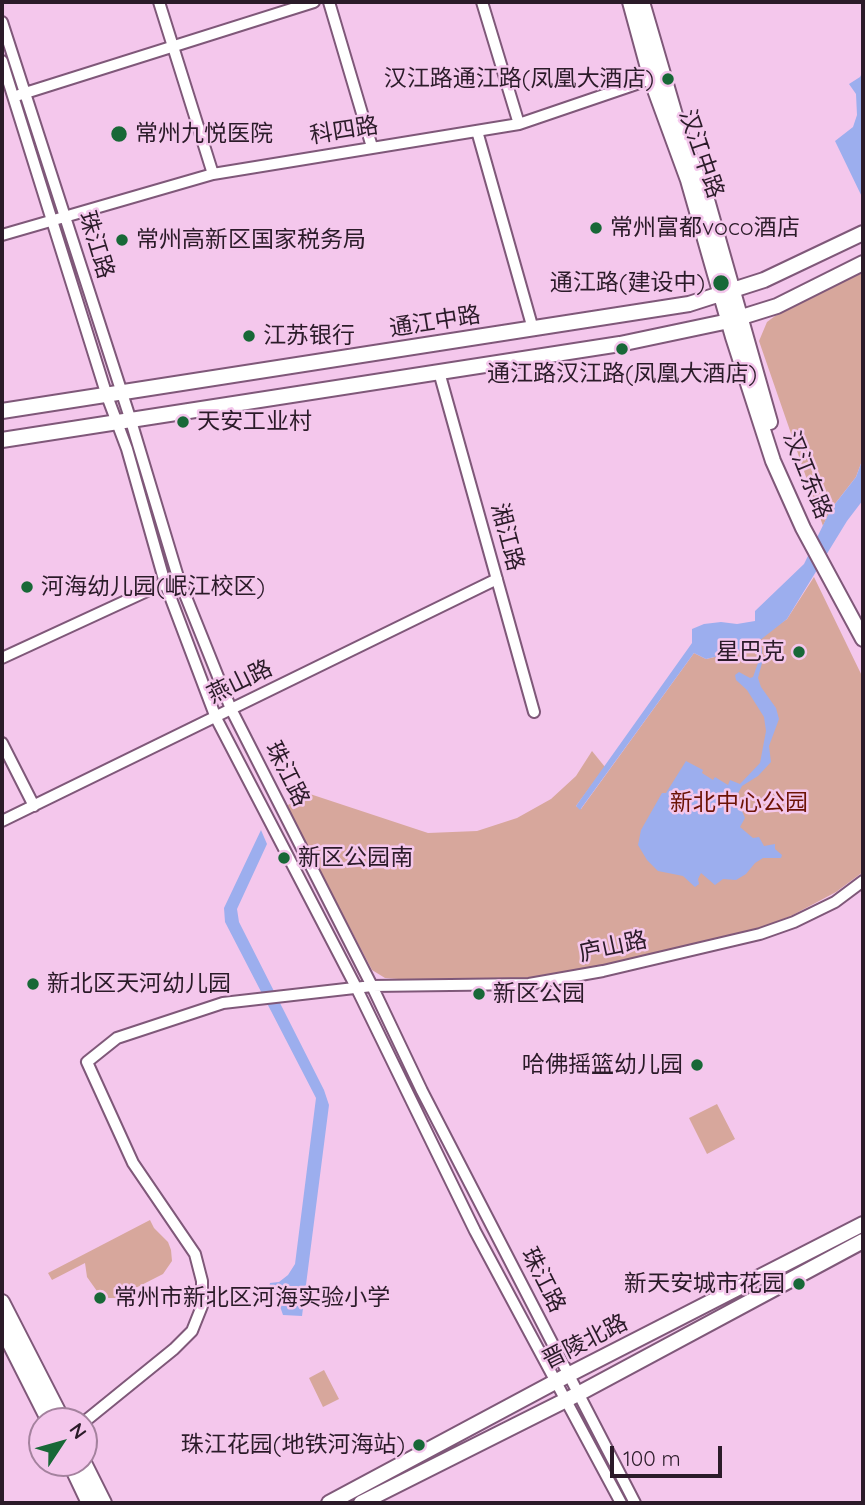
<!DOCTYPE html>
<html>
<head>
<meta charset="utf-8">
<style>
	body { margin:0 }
	#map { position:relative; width:865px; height:1505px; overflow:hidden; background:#f4c7ec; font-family:Quicksand,sans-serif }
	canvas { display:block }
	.frame { position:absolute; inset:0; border:4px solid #2b1b29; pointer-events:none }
	.north { position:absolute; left:28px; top:1407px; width:70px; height:70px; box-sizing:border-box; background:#f4c7ec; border:2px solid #a4829e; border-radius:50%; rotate:54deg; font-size:19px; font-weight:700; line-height:28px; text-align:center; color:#2b1b29 }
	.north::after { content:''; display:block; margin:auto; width:24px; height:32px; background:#186837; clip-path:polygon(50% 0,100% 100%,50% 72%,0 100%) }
	.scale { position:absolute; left:610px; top:1446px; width:112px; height:32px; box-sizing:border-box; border:4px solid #2b1b29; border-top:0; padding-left:9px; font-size:21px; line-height:24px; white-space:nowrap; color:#2b1b29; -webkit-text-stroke:5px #f4c7ec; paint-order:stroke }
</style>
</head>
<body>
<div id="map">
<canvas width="865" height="1505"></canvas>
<div class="frame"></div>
<div class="north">N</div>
<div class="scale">100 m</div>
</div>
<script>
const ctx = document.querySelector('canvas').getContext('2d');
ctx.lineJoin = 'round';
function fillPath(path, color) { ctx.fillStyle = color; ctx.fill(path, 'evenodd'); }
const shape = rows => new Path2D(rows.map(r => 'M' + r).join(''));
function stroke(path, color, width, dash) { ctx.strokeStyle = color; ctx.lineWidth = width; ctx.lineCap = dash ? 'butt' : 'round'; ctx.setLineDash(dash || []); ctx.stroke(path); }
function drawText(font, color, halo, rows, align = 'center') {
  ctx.font = font + ' Quicksand,"Noto Sans SC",sans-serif'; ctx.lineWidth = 5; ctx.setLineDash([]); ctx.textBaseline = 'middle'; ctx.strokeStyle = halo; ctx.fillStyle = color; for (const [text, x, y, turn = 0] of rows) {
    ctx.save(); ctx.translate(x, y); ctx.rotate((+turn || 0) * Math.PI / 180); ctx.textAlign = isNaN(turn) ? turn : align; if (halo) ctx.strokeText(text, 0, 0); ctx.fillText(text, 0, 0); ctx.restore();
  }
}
fillPath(shape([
	[863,271,863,458,856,477,831,509,823,526,759,341,767,322,775,316],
	[814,577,863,678,863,872,836,892,791,916,762,927,666,954,602,968,528,979,398,979,385,978,372,970,286,806,310,794,428,833,477,831,517,818,551,799,576,776,592,751,605,767,576,806,581,809,694,653,706,659,740,651,787,619],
	[717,1104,735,1139,707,1154,689,1118],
	[150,1220,154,1228,168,1242,171,1250,172,1261,163,1274,116,1298,107,1298,99,1294,87,1277,85,1263,52,1280,48,1273],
	[324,1370,339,1399,323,1407,309,1378]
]), '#d7a79c');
fillPath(shape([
	[863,71,863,199,835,141,853,127,857,115,856,94,849,84,860,77],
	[863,458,863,500,847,521,787,619,759,641,740,651,706,659,694,653,580,810,576,806,692,643,692,629,704,624,721,622,737,624,755,621,755,611,804,564,831,509,856,477],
	[762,647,762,663,758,678,761,687,776,708,779,719,769,746,771,762,758,776,742,786,736,797,745,818,740,827,753,838,759,837,764,846,775,844,775,849,782,855,781,858,763,858,755,863,746,874,736,880,723,879,715,885,701,873,698,879,699,884,695,887,683,876,658,871,647,860,638,845,641,830,662,793,666,793,686,761,703,770,702,773,713,780,715,777,728,785,730,780,740,784,760,763,766,731,764,717,747,690,736,680,735,675,739,672,750,678,753,677,759,660,757,650],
	[261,830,267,844,237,909,239,922,324,1090,329,1105,302,1316,283,1315,275,1292,269,1288,270,1283,279,1282,288,1275,295,1264,316,1098,225,922,224,908]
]), '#9caeee');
const minor = shape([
	[159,2,213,174],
	[329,2,372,147],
	[482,2,519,124],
	[2,22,131,421,178,577,231,709,372,986,422,1091,635,1503],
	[2,61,107,396,127,449,165,583,216,718,356,987,475,1231,621,1503],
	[19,95,314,2],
	[477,131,533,329],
	[2,235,213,174,519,124,651,79],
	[439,372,534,712],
	[2,658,171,580],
	[2,743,34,806],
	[2,821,497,579],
	[84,1422,174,1349,192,1331,202,1306,202,1281,195,1254,133,1163,87,1062,117,1038,223,1003,372,986,529,984,603,971,760,934,794,922,835,902,863,881]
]);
const major = shape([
	[630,2,651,79,688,180,733,337,773,461,803,528,863,639],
	[642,2,682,139,707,200,770,422],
	[2,411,689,304,764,280,863,233],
	[2,440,620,344,729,321,777,306,863,263],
	[2,1302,63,1421],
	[2,1328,49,1421],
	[70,1463,89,1503],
	[84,1463,104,1503],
	[329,1503,568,1375,863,1224],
	[361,1503,578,1394,863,1241]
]);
stroke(minor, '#7f5879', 14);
stroke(major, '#7f5879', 18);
stroke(minor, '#fff', 10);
stroke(major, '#fff', 14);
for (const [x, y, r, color] of [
	[668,79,7,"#186837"],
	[119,134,9,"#186837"],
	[596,228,7,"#186837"],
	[122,240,7,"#186837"],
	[721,283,9,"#186837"],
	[249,336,7,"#186837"],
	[622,349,7,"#186837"],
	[183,422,7,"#186837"],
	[27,587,7,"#186837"],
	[799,652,7,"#186837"],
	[284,858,7,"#186837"],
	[33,984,7,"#186837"],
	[479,994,7,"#186837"],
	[697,1065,7,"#186837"],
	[799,1284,7,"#186837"],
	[100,1298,7,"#186837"],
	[419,1445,7,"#186837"]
]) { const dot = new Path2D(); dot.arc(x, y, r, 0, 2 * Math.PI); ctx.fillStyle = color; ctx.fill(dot); stroke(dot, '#f4c7ec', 2.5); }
drawText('23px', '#2b1b29', '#f4c7ec', [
	["汉江路通江路(凤凰大酒店)",654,79,"right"],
	["常州九悦医院",135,134],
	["常州富都voco酒店",610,228],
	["常州高新区国家税务局",136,240],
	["通江路(建设中)",705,283,"right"],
	["江苏银行",263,336],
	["通江路汉江路(凤凰大酒店)",622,374,"center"],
	["天安工业村",197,422],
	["河海幼儿园(岷江校区)",41,587],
	["星巴克",785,652,"right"],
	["新区公园南",298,858],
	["新北区天河幼儿园",47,984],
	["新区公园",493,994],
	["哈佛摇篮幼儿园",683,1065,"right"],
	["新天安城市花园",785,1284,"right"],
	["常州市新北区河海实验小学",114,1298],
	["珠江花园(地铁河海站)",405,1445,"right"]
], 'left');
drawText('23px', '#2b1b29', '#f4c7ec', [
	["科四路",344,131,-9],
	["汉江中路",701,154,71],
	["珠江路",96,245,73],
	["通江中路",435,322,-9],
	["汉江东路",807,475,68],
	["湘江路",507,537,75],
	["燕山路",240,682,-26],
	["珠江路",287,774,63],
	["庐山路",613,947,-12],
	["珠江路",543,1280,63],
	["晋陵北路",585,1342,-27]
]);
drawText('23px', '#6c1305', '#f4c7ec', [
	["新北中心公园",739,803]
]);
</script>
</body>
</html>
